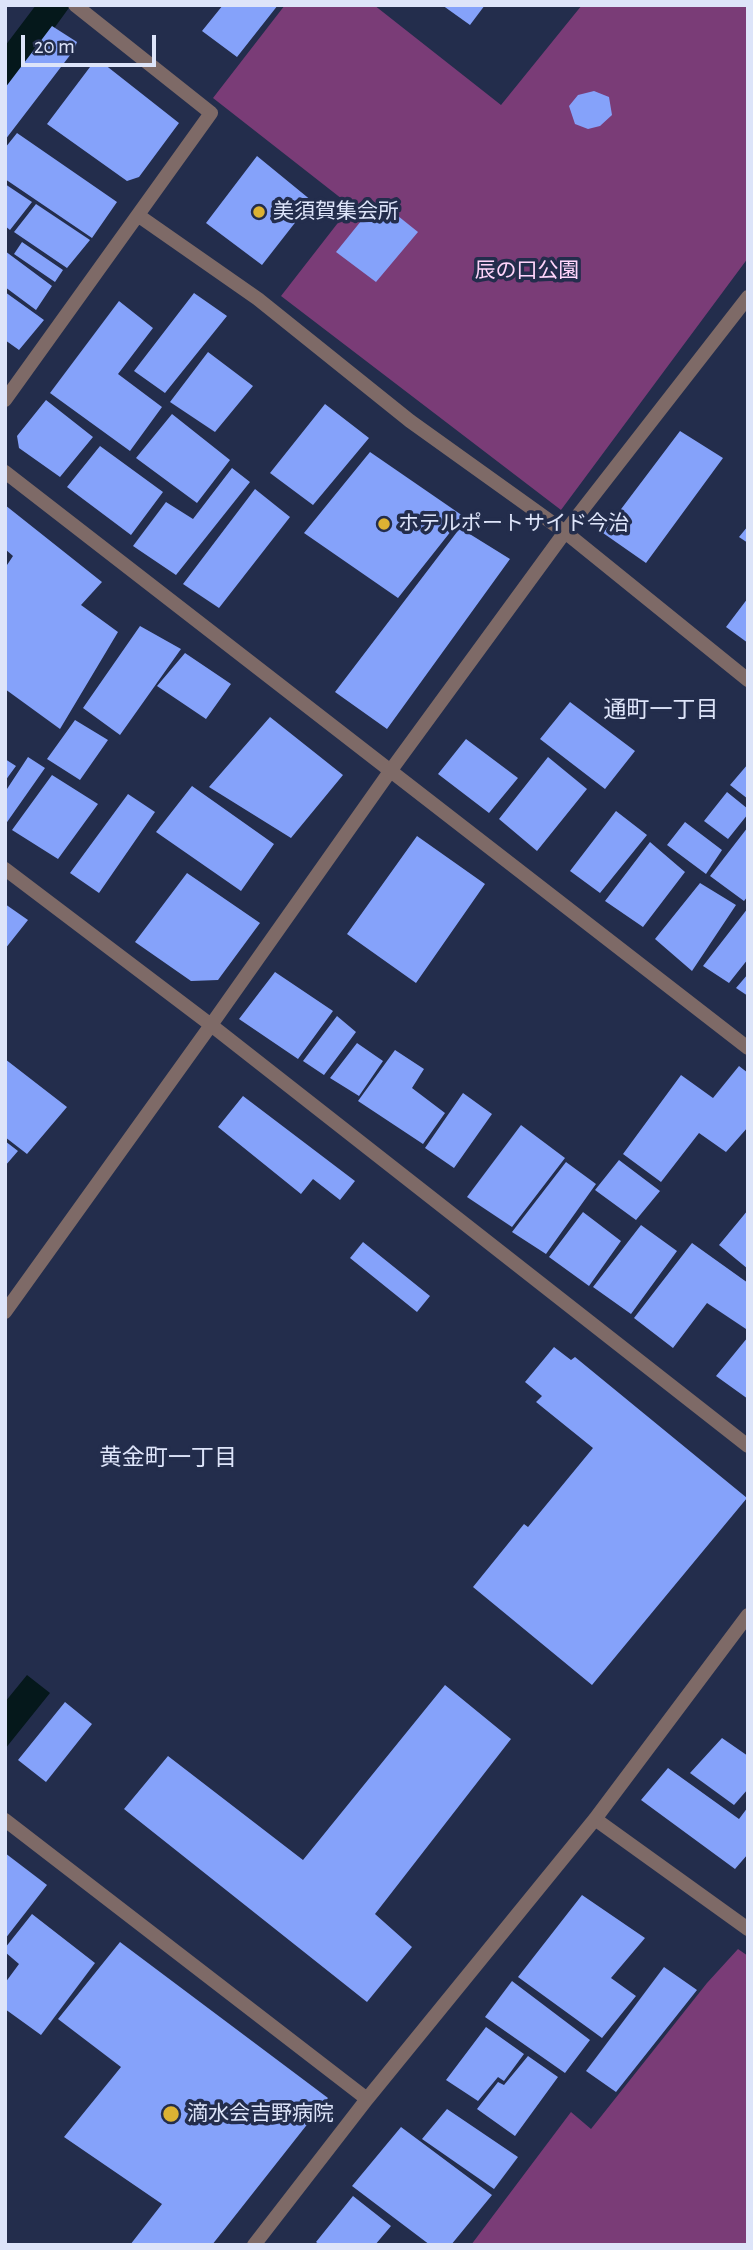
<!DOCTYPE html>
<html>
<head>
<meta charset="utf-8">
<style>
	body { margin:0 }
	#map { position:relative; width:753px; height:2250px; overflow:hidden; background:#232d4c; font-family:"Alegreya Sans",sans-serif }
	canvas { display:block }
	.frame { position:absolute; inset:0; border:7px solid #dde4f9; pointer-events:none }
	.scale { position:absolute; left:21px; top:35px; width:135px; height:32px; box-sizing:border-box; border:4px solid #dde4f9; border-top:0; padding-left:9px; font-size:21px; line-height:24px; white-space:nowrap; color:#dde4f9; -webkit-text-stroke:5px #232d4c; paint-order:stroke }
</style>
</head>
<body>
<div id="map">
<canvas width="753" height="2250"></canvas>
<div class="frame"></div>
<div class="scale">20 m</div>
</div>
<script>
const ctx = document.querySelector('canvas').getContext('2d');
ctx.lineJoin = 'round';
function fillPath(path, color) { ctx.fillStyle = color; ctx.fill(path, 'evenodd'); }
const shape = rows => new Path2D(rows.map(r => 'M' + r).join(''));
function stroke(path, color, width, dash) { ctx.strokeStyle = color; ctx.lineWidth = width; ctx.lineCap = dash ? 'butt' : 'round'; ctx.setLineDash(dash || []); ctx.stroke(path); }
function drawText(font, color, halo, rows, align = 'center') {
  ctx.font = font + ' "Alegreya Sans","Noto Sans JP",sans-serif'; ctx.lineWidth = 7; ctx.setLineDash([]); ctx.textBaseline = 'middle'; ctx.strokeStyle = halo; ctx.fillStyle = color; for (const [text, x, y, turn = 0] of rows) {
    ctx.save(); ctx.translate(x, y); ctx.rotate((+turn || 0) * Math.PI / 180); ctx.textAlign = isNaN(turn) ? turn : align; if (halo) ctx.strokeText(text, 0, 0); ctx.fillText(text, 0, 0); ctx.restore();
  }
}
fillPath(shape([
	[285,5,374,5,501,105,582,5,748,5,748,258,561,510,281,296,351,206,213,98],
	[738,1949,748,1956,748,2245,471,2245,571,2112,591,2129,707,1983]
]), '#7a3c77');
fillPath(shape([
	[36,5,71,5,5,96,5,46],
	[27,1675,50,1693,5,1749,5,1702]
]), '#05181b');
fillPath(shape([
	[223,5,278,5,237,57,202,31],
	[442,5,485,5,470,25],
	[52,26,77,42,74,50,5,140,5,88],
	[104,64,179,123,139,177,127,181,47,124,90,67],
	[594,91,609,97,612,115,600,126,588,129,575,124,569,106,578,95],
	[17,133,117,202,92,238,5,179,5,148],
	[257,156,312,201,262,265,206,223],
	[5,184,32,202,10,230,5,226],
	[378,200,418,232,376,282,336,252],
	[36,204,90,240,67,268,14,232],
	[22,242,63,270,55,282,14,254],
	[5,251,52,286,36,310,5,287],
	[5,292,44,320,19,350,5,340],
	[194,293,227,316,165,393,134,371],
	[119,301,153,328,118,374,162,407,130,451,50,393],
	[208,352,253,386,215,432,170,402],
	[46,400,93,437,60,477,19,448,17,436],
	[325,404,369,438,313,505,270,473],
	[172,414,230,460,197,503,136,458],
	[680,431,723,458,646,563,603,533],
	[100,446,163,492,131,535,67,487],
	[370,452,463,516,398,598,304,533],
	[232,468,250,482,176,575,133,546,166,502,193,519],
	[255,489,290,517,219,608,183,584],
	[5,505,102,582,81,605,118,632,60,729,5,689,5,568,13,556,5,549],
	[748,526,748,543,739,537],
	[460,528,510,559,387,729,335,692],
	[748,598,748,643,726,627],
	[140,626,181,649,120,735,83,708],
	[185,653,231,684,206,719,157,686],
	[570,702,635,751,605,789,540,739],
	[270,717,343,775,291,838,209,787],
	[75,720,108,740,80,780,47,759],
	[466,739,518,778,489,813,438,774],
	[28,757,45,768,5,825,5,792],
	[548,757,587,789,537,851,499,819],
	[5,759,16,766,5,781],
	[748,764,748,799,730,785],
	[52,775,98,804,58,859,12,830],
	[192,786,274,844,241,891,156,832],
	[727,792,748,809,748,814,728,839,704,821],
	[128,794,155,812,99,893,70,873],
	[616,811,647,835,600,893,570,871],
	[685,822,722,850,706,874,667,845],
	[748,827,748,896,744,901,710,876],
	[417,836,485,884,416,983,347,934],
	[650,842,685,872,643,927,605,901],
	[187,873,260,923,218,980,191,981,135,942],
	[700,883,736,905,692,971,655,939],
	[5,904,28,920,5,949],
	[748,908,748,959,729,983,703,966],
	[275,972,333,1011,298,1059,239,1019],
	[748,974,748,996,736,988],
	[337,1016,356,1032,324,1075,303,1061],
	[357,1043,383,1061,359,1096,330,1078],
	[395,1050,424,1069,412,1088,445,1113,423,1144,358,1101],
	[5,1059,67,1107,27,1154,5,1137],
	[739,1066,748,1073,748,1127,726,1152,699,1133,661,1182,623,1154,681,1075,713,1098],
	[463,1093,492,1114,454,1168,425,1148],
	[243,1096,355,1181,340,1200,313,1179,301,1194,218,1127],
	[521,1125,565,1158,512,1227,467,1197],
	[5,1141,18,1151,5,1166],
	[619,1160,660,1191,636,1220,595,1190],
	[566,1162,596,1184,546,1254,512,1232],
	[748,1210,748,1269,719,1245],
	[583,1212,621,1241,589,1286,549,1257],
	[641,1225,677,1251,631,1314,593,1287],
	[363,1242,430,1296,417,1312,350,1258],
	[692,1243,748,1283,748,1327,746,1329,707,1303,673,1348,634,1318],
	[748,1337,748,1399,716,1376],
	[554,1347,571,1360,575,1357,747,1498,592,1685,473,1587,524,1524,528,1527,593,1448,536,1402,542,1396,525,1382],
	[445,1685,511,1739,375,1914,412,1947,367,2002,124,1809,168,1756,303,1860],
	[65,1702,92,1724,46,1782,18,1760],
	[722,1738,748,1756,748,1789,734,1805,690,1773],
	[668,1768,739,1819,748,1807,748,1854,735,1869,641,1800],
	[5,1853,47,1885,5,1939],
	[582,1895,645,1938,611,1978,636,1996,602,2038,518,1977],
	[32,1914,95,1963,41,2035,5,2009,5,1983,19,1964,5,1952,5,1948],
	[120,1942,328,2098,212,2245,130,2245,162,2204,64,2137,121,2067,58,2019],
	[664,1967,697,1990,616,2092,586,2071],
	[512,1981,590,2040,565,2073,485,2017],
	[486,2027,524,2054,504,2081,498,2077,478,2101,446,2080],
	[528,2056,558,2077,515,2136,477,2109,498,2082,504,2085],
	[447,2109,518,2157,494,2189,422,2139],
	[401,2127,492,2195,451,2245,430,2245,352,2186],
	[353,2196,391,2226,375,2245,320,2245,316,2242]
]), '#85a2fa');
stroke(shape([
	[139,216,258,299,410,421,565,532,748,680],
	[5,400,211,113,75,5],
	[5,472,748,1048],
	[5,869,211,1025,748,1446],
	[5,1312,211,1025,391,770,565,532,748,297],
	[595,1819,748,1929],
	[5,1820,367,2099],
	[254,2245,367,2099,595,1819,748,1615]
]), '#7e6a67', 14);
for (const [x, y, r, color] of [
	[259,212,7,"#dcb233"],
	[384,524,7,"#dcb233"],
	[171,2114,9,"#dcb233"]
]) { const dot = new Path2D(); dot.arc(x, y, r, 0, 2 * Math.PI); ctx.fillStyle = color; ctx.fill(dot); stroke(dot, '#232d4c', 2.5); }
drawText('21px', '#dde4f9', '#232d4c', [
	["美須賀集会所",273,212],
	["ホテルポートサイド今治",398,524],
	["滴水会吉野病院",187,2114]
], 'left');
drawText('21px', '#fed5fa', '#232d4c', [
	["辰の口公園",527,271]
]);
drawText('23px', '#dde4f9', '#232d4c', [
	["通町一丁目",661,710],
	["黄金町一丁目",168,1458]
]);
</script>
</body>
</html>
